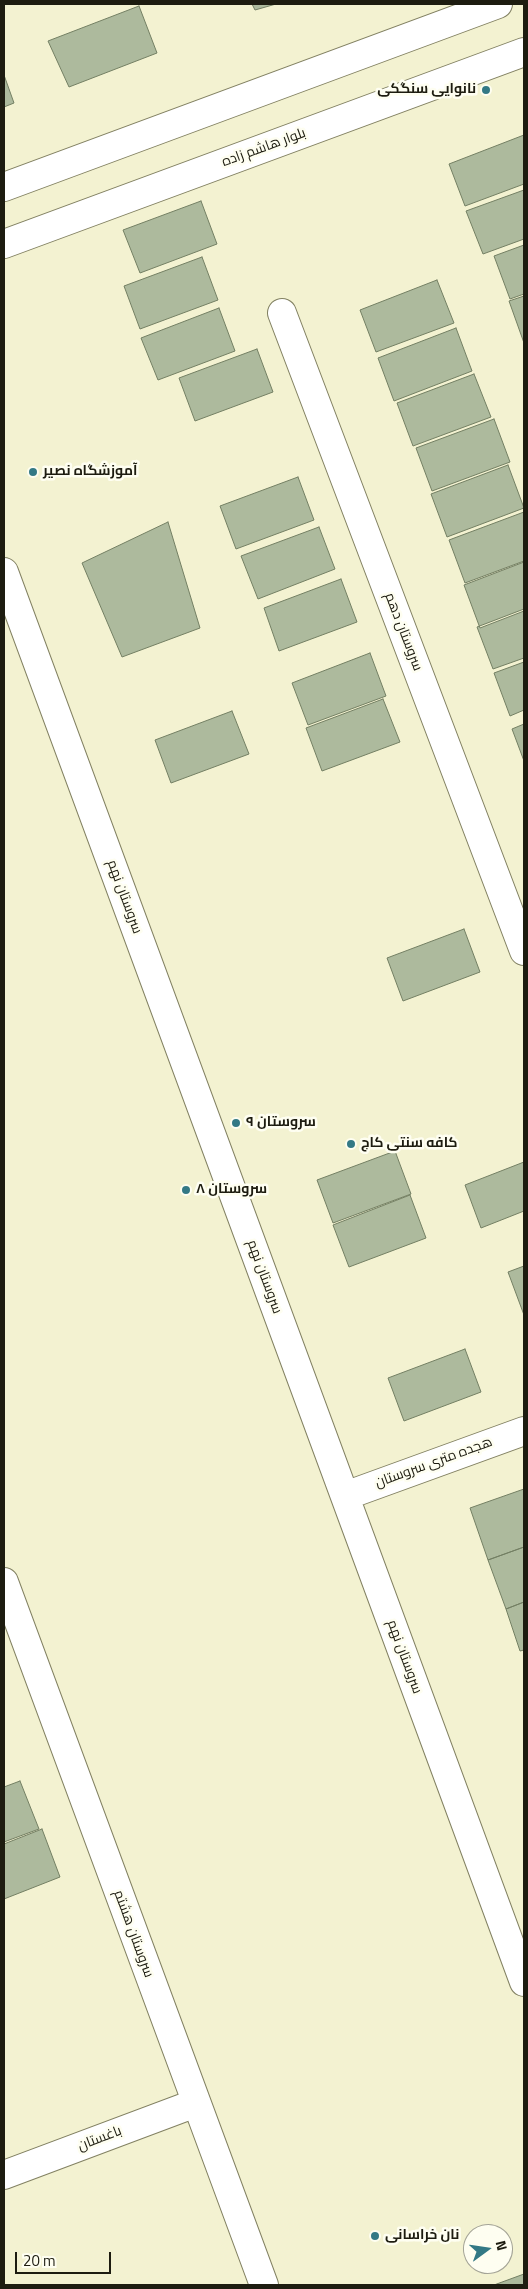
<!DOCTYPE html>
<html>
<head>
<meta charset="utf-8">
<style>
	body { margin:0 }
	#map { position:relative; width:528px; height:2289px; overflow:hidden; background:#f3f2d1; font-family:"Titillium Web",sans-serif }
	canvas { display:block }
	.frame { position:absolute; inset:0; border:5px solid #1d1c10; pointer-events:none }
	.north { position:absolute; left:463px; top:2224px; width:50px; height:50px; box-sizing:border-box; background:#fefef1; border:1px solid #a4a497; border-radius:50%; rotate:76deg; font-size:14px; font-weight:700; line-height:20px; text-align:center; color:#1d1c10 }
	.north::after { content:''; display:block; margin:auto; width:18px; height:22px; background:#337985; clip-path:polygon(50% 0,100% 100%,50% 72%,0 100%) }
	.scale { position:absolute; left:15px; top:2252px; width:96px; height:22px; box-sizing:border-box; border:2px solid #1d1c10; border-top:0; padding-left:6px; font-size:15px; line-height:18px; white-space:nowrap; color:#1d1c10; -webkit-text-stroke:4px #fefef1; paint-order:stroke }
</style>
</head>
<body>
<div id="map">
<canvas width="528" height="2289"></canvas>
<div class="frame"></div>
<div class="north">N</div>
<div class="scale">20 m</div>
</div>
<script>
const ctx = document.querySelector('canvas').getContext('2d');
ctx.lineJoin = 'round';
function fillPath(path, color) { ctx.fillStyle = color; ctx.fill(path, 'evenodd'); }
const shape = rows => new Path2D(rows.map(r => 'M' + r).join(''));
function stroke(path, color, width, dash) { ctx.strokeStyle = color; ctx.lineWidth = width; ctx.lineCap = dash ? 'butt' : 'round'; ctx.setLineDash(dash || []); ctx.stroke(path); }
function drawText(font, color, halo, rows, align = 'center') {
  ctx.font = font + ' "Titillium Web",Cairo,sans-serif'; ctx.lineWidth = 5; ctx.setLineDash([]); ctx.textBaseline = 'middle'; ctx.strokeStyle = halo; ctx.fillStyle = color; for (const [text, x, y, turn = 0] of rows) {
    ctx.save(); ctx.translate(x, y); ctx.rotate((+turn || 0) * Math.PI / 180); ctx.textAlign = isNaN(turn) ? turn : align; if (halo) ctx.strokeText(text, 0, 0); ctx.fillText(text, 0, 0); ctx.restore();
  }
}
const building = shape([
	[252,4,276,4,255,10,252,4],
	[139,6,157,53,69,87,48,41,139,6],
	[4,75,14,103,4,107,4,75],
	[524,135,524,184,465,206,449,164,524,135],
	[524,190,524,239,483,254,466,211,524,190],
	[201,201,217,244,140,273,123,230,201,201],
	[524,245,524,294,510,299,494,256,524,245],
	[202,257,218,300,140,329,124,286,202,257],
	[437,280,454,323,376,352,360,310,437,280],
	[524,296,524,343,509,301,524,296],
	[219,308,235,351,158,380,141,338,219,308],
	[456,328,472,371,394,401,378,358,456,328],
	[257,349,273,392,195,421,179,378,257,349],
	[474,374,491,417,413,446,397,403,474,374],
	[494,419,510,462,432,491,416,448,494,419],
	[508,465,524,508,447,537,431,494,508,465],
	[298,477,314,520,236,549,220,506,298,477],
	[524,512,524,561,465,583,449,540,524,512],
	[168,522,200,628,122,657,82,563,168,522],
	[319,527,335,569,258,599,241,556,319,527],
	[524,562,524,611,480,628,464,585,524,562],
	[341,579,357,622,279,651,264,608,341,579],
	[524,609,524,658,493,669,477,627,524,609],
	[370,653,386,696,308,725,292,683,370,653],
	[524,662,524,710,510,716,494,673,524,662],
	[383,699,400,742,322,771,306,728,383,699],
	[232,711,249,754,171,783,155,740,232,711],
	[524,724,524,761,512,729,524,724],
	[464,929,480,972,403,1001,387,958,464,929],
	[395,1151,411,1194,333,1223,317,1180,395,1151],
	[524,1162,524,1211,481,1228,465,1185,524,1162],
	[410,1195,426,1238,349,1267,333,1225,410,1195],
	[524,1266,524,1315,508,1272,524,1266],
	[465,1349,481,1392,404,1421,388,1378,465,1349],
	[524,1489,524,1547,488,1560,470,1508,524,1489],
	[524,1547,524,1602,506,1609,488,1560,524,1547],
	[524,1602,524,1650,520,1651,506,1609,524,1602],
	[20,1781,39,1829,4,1842,4,1787,20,1781],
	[42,1829,60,1877,4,1899,4,1844,42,1829],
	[524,2274,524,2285,494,2285,524,2274]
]);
fillPath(building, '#adba9d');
stroke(building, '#737f63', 1);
const minor = shape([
	[4,187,498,4],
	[4,244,524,52],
	[282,313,524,951],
	[4,572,524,1982],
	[345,1496,524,1431],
	[4,1582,264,2285],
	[4,2175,196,2103]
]);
stroke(minor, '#828162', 30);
stroke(minor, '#fff', 28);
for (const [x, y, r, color] of [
	[486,90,5,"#337985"],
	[33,472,5,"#337985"],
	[236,1123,5,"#337985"],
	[351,1144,5,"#337985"],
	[186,1190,5,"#337985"],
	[375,2236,5,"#337985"]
]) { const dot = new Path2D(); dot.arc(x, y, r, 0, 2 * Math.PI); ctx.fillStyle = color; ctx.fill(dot); stroke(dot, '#fefef1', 2); }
drawText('bold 14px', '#1d1c10', '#fefef1', [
	["نانوایی سنگکی",476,90,"right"],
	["آموزشگاه نصیر",43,472],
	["سروستان ٩",246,1123],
	["کافه سنتی کاج",361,1144],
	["سروستان ٨",196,1190],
	["نان خراسانی",385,2236]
], 'left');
drawText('14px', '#1d1c10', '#fefef1', [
	["بلوار هاشم زاده",264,148,-20],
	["سروستان دهم",403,632,69],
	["سروستان نهم",124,897,70],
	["سروستان نهم",264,1277,70],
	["هجده متری سروستان",434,1463,-20],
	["سروستان نهم",404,1657,70],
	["سروستان هشتم",133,1934,70],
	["باغستان",100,2139,-21]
]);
</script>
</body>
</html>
